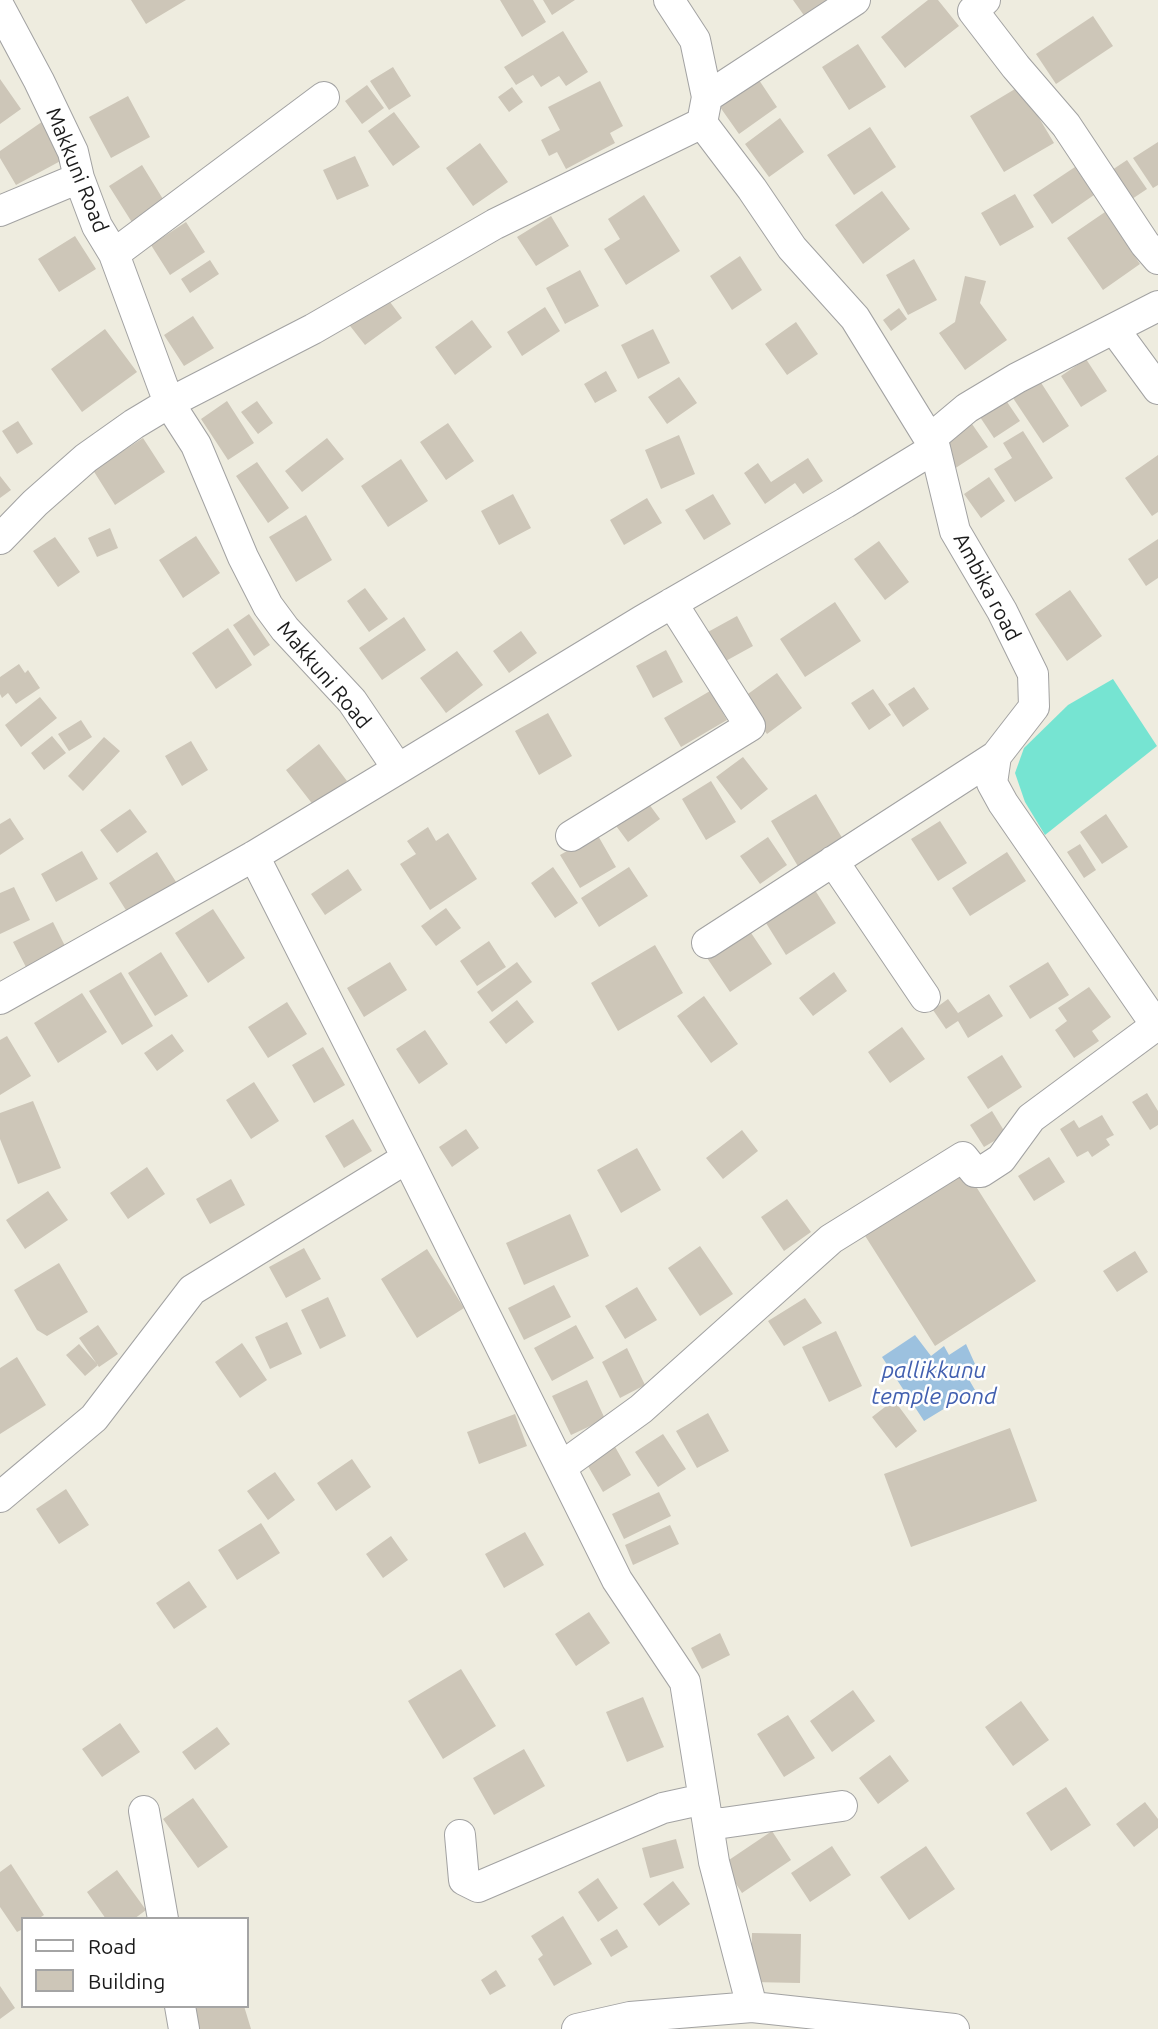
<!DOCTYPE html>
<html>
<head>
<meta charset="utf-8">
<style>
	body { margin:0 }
	#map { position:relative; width:1158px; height:2029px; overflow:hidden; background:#eeecdf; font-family:Ubuntu,sans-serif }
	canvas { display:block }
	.legend { position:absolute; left:21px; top:1917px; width:228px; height:91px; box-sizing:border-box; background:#fff; border:2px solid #a4a4a4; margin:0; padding:9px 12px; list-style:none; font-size:21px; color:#1b1b1b }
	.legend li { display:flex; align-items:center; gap:14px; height:35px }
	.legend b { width:35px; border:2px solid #a4a4a4 }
</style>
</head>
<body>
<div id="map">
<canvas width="1158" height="2029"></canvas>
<ul class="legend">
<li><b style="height:9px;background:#fff"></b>Road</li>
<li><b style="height:19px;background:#cdc6b8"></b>Building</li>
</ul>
</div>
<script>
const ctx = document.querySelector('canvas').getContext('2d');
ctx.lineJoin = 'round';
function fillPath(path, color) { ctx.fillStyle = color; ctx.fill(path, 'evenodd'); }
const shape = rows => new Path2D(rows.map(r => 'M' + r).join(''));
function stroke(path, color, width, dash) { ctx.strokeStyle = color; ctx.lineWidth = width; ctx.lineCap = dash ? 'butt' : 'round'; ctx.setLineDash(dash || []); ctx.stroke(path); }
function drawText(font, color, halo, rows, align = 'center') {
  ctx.font = font + ' Ubuntu,sans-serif'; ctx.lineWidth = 5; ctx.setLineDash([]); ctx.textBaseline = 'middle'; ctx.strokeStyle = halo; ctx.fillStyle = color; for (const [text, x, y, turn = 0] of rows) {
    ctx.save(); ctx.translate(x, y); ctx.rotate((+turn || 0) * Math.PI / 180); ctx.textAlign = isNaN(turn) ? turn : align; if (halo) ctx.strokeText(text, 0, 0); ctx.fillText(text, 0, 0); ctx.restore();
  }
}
fillPath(shape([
	[1113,679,1157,746,1045,835,1025,802,1015,773,1024,748,1068,705]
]), '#76e4d2');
fillPath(shape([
	[915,1335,931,1356,944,1346,949,1355,966,1344,975,1364,964,1371,975,1390,924,1421,882,1357]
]), '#9cc1df');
fillPath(shape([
	[131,0,186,0,146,24],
	[500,0,533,0,546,22,522,37],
	[543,0,575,0,552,15],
	[793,0,839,0,808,21],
	[928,0,938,0,959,26,905,68,881,37],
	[1093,16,1113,46,1056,84,1036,54],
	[563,31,588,72,566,86,559,76,541,87,533,75,516,85,504,67],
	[858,44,886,87,849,110,822,67],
	[393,67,411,96,389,110,370,81],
	[0,79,21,109,0,124],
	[759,80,777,107,739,134,720,107],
	[600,81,623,126,610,133,615,143,566,169,557,152,549,156,541,140,560,130,548,107],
	[367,85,384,108,362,124,345,101],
	[1020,86,1054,143,1004,172,970,116],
	[512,87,523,102,509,112,498,97],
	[128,96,150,137,111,158,89,117],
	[394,112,420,147,393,166,368,131],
	[780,118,804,152,769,177,745,144],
	[46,119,66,158,16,185,0,158,0,151],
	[870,127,896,167,854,195,827,155],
	[1158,142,1158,185,1153,188,1133,158],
	[480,143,508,182,473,206,446,168],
	[355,156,369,186,337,200,323,170],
	[1127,160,1147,189,1129,201,1109,172],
	[142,165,166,204,133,224,109,186],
	[1075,167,1094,195,1052,224,1033,195],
	[882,191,910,229,863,264,835,225],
	[1015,194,1034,227,1000,246,981,213],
	[644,195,680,251,626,285,604,249,620,239,608,219],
	[1105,212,1140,264,1103,290,1067,238],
	[551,216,569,246,536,266,517,237],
	[186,222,205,252,170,275,151,245],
	[75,236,96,269,59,292,38,259],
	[740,256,762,290,732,310,710,276],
	[914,259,937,300,908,315,886,275],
	[210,260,219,274,190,293,181,279],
	[580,270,599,306,565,324,546,288],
	[965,276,986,281,980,303,1007,340,965,370,939,333,955,322],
	[384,294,402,318,365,345,347,322],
	[545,307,560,331,522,356,507,332],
	[899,308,907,319,891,331,883,320],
	[193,316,214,348,184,366,164,335],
	[472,320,492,347,455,375,435,347],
	[796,322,818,354,787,375,765,344],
	[105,329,137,372,82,412,51,369],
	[653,329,670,363,638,379,621,345],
	[1086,359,1107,391,1081,407,1061,376],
	[606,371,617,391,595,403,584,384],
	[679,377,697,403,667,424,648,397],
	[1038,378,1069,426,1043,443,1011,395],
	[1003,396,1020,421,994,438,978,414],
	[227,401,254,443,228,460,201,419],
	[257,401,273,423,258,434,241,412],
	[18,421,33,444,17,454,2,431],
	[448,423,474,461,446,480,420,442],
	[972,424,988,447,954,469,939,446],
	[1023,431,1053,478,1015,502,994,469,1012,458,1003,443],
	[679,435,695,474,661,489,645,450],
	[143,438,165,472,115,505,93,470],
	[327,438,344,459,302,492,285,471],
	[1158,455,1158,512,1152,516,1125,478],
	[808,458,823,481,803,494,795,483,765,504,744,473,758,463,771,482],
	[401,459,428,501,388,527,361,486],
	[257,462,289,508,268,523,236,476],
	[0,476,11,490,0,498],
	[989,477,1005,501,981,518,964,494],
	[513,494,531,528,499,545,481,511],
	[713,494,731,524,704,540,685,510],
	[647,498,662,523,624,545,610,520],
	[306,515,332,560,296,582,269,537],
	[110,528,118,548,97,557,88,538],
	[196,536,220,573,183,598,159,560],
	[55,537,80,572,58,587,33,551],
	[1158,539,1158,578,1146,586,1128,559],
	[879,541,909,582,885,600,854,559],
	[365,588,388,619,369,632,347,601],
	[1070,590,1102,636,1067,661,1035,614],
	[835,602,861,641,805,677,780,639],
	[249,614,270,645,254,656,233,625],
	[737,616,753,646,713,668,697,638],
	[404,617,426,650,382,680,359,648],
	[228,628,252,665,216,689,192,653],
	[521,631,537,653,509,673,493,651],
	[666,650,683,682,653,698,636,666],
	[457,651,483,685,446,713,420,678],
	[19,664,25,673,28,670,40,688,16,704,8,693,2,698,0,694,0,677],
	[777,673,802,708,767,734,741,699],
	[914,687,929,709,903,727,888,704],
	[873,689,891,715,869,730,851,703],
	[710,691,727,720,681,747,664,718],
	[40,697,57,718,21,747,5,725],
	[548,713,572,756,539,775,515,731],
	[81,720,92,737,69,751,58,734],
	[52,736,66,753,44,770,31,753],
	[104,737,120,751,83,791,68,776],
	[191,741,208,770,182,786,165,756],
	[319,744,347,781,314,806,286,770],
	[743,757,768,789,741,810,716,777],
	[711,781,736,822,706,840,682,799],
	[816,794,844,841,799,868,771,821],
	[643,796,660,819,628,842,611,819],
	[130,809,147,832,117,853,100,830],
	[1106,814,1128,847,1102,864,1080,832],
	[10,818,24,839,0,855,0,824],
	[940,821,967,863,938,881,911,839],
	[428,827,436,841,448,833,477,879,430,910,400,864,416,854,407,841],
	[597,834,616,867,580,888,560,855],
	[768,837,787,865,760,884,740,856],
	[1080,844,1096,870,1084,878,1067,852],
	[82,851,98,879,56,902,41,874],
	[157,852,178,885,129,915,109,883],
	[1007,852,1026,881,970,916,952,888],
	[553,867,578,903,555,918,531,883],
	[629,867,648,896,599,927,581,898],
	[348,869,362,890,325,915,311,894],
	[811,884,836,923,786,955,761,915],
	[14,887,30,920,0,934,0,893],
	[446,908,461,928,436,946,421,926],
	[213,909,245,958,208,983,175,933],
	[53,922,67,950,27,969,13,942],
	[745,924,772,964,730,992,703,952],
	[489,941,506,967,477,986,460,961],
	[655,945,683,993,618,1031,591,983],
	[161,952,188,996,155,1016,128,973],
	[390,962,407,990,364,1017,347,988],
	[517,962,532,982,492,1012,477,992],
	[1048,962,1069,995,1030,1019,1009,986],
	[121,972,153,1026,122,1045,89,991],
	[834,972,847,991,813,1016,799,998],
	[1089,987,1111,1017,1092,1031,1099,1041,1074,1058,1055,1030,1067,1021,1058,1008],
	[82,993,107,1032,58,1063,34,1023],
	[989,994,1003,1016,968,1038,958,1021,946,1029,933,1010,948,999,958,1013],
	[704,996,738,1044,711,1063,677,1016],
	[517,1000,534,1022,506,1044,489,1022],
	[287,1002,307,1034,268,1058,248,1027],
	[902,1027,925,1059,890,1083,868,1052],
	[425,1030,448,1064,419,1084,396,1049],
	[172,1034,184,1051,157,1071,144,1053],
	[7,1036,31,1076,0,1095,0,1040],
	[323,1047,345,1085,314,1103,292,1065],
	[1002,1055,1022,1087,988,1109,967,1077],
	[254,1082,279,1121,251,1139,226,1100],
	[1147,1093,1158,1111,1158,1125,1150,1130,1132,1102],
	[33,1101,61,1168,18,1184,0,1139,0,1113],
	[992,1111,1006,1134,984,1147,970,1125],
	[1102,1115,1114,1135,1106,1139,1110,1145,1092,1157,1088,1151,1077,1157,1060,1129,1074,1120,1079,1128],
	[353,1119,372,1151,344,1168,325,1136],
	[466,1129,479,1148,452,1167,439,1147],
	[742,1130,758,1151,723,1179,706,1158],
	[637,1148,661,1190,621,1213,597,1170],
	[1049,1157,1065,1182,1034,1201,1018,1176],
	[963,1166,1036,1281,935,1346,862,1231],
	[147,1167,165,1194,128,1219,110,1193],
	[231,1179,245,1205,210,1224,196,1199],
	[48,1191,68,1220,25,1249,6,1220],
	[787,1199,811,1232,784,1251,761,1217],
	[570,1214,589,1256,524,1285,506,1243],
	[700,1246,733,1294,700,1316,668,1268],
	[304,1248,321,1279,286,1298,269,1267],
	[427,1249,464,1308,417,1338,381,1279],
	[1135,1251,1148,1272,1117,1292,1103,1271],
	[59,1263,88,1312,47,1336,37,1330,14,1290],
	[554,1285,571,1317,524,1340,508,1308],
	[637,1287,657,1320,625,1339,605,1306],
	[328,1297,346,1336,320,1349,301,1310],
	[805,1298,822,1323,784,1346,768,1321],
	[287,1322,302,1354,270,1369,255,1337],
	[98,1325,118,1354,99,1367,79,1338],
	[576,1325,594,1358,552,1381,534,1348],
	[836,1331,862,1386,829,1402,802,1347],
	[242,1343,267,1380,240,1398,215,1362],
	[79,1344,98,1365,85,1376,66,1355],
	[627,1348,645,1385,620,1398,602,1362],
	[17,1357,46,1405,0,1434,0,1368],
	[587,1380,605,1419,571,1435,552,1396],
	[894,1400,917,1431,896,1448,872,1417],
	[708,1413,729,1451,697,1468,676,1431],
	[515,1414,527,1446,479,1464,467,1432],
	[1010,1428,1037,1501,911,1547,884,1474],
	[663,1434,686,1469,658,1487,635,1452],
	[614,1445,631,1475,603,1492,585,1461],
	[352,1459,371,1487,336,1511,317,1483],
	[275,1472,295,1500,268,1520,247,1491],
	[66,1489,89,1525,59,1544,36,1509],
	[659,1492,671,1516,624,1539,612,1514],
	[261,1523,280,1553,237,1580,218,1550],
	[670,1525,679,1544,633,1565,625,1545],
	[525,1532,544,1565,504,1588,485,1554],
	[391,1536,408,1560,383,1578,366,1554],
	[189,1581,207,1607,174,1629,156,1603],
	[589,1612,610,1643,576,1666,555,1634],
	[720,1633,730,1655,702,1669,691,1648],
	[461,1669,496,1726,443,1759,408,1701],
	[853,1690,875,1721,832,1752,810,1721],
	[643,1697,664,1747,627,1762,606,1712],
	[1021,1701,1049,1740,1013,1766,985,1727],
	[788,1715,815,1758,784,1777,757,1734],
	[120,1723,140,1752,102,1777,82,1749],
	[217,1727,230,1744,195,1770,182,1752],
	[524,1749,545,1786,494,1815,473,1778],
	[890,1755,909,1781,878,1804,859,1778],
	[1066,1787,1091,1825,1051,1851,1026,1813],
	[193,1798,228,1847,198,1868,163,1819],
	[1145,1802,1158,1819,1158,1828,1134,1847,1116,1824],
	[772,1831,791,1860,742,1893,723,1864],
	[676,1839,684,1868,650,1878,642,1848],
	[832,1846,851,1875,810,1902,791,1873],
	[926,1846,955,1889,909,1920,880,1877],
	[11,1864,44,1915,38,1919,23,1919,23,1929,17,1932,0,1907,0,1872],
	[117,1870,146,1910,134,1919,106,1919,87,1892],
	[598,1878,618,1908,598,1922,578,1892],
	[673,1881,690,1904,659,1926,643,1904],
	[563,1916,592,1964,554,1986,538,1959,543,1955,531,1936],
	[617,1929,628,1947,611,1957,600,1939],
	[752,1933,801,1934,800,1983,751,1982],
	[496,1970,506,1986,490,1995,481,1980],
	[0,1986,15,2008,0,2019],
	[183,2006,244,2006,251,2029,190,2029]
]), '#cdc6b8');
const minor = shape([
	[669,0,695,40,707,97,702,123,752,189,792,248,855,318,935,448,955,531,1002,611,1033,674,1034,707,996,756,992,783,1003,803,1158,1028],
	[985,0,973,11,1016,67,1066,125,1145,244,1158,259],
	[0,8,39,81,73,152,79,178,97,226,114,254,169,403,196,445,243,557,268,606,285,629,352,701,398,769,643,620,845,503,935,448],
	[707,97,855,0],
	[0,211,79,178],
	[114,254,324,97],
	[1114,329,1158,389],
	[930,439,967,408,1017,378,1158,306],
	[0,539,35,503,86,458,134,424,169,403,313,329,495,224,702,123],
	[571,836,750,726,672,603],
	[254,856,407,1158],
	[833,861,925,997],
	[707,943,996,756],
	[0,999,254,856,398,769],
	[561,1467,641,1409,831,1239,963,1157,975,1172,981,1172,1001,1159,1031,1118,1158,1024],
	[0,1497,94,1418,192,1290,407,1158,617,1580,685,1682,714,1862,752,2007],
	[144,1811,163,1919],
	[708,1823,723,1823,842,1806],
	[460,1835,464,1880,478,1887,663,1808,704,1799],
	[180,2006,184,2029],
	[577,2029,630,2017,752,2007,954,2029]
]);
stroke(minor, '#a2a2a2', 32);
stroke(minor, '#fff', 30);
drawText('21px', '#1b1b1b', '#fff', [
	["Makkuni Road",77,170,68],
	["Ambika road",987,587,62],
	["Makkuni Road",324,675,50]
]);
drawText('italic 23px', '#4260b0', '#fff', [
	["pallikkunu",934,1370],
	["temple pond",934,1396]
]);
</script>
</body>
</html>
